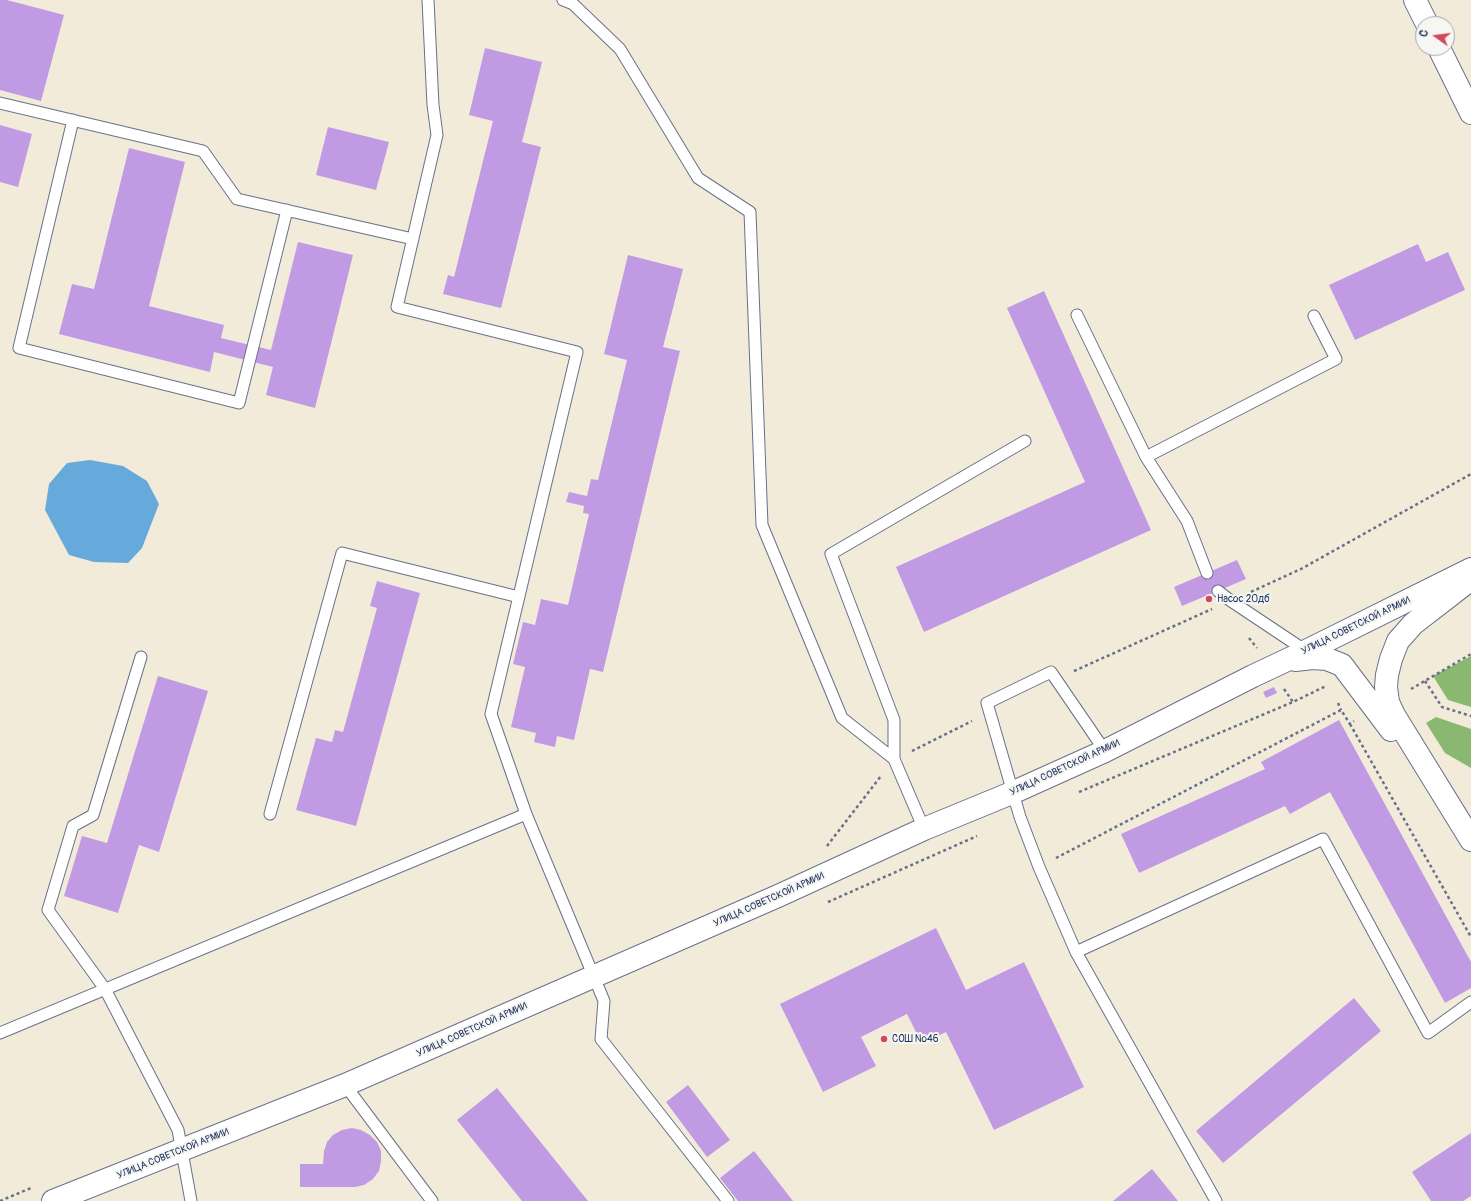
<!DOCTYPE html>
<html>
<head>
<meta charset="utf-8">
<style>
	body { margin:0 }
	#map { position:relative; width:1471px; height:1201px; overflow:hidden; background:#f3ebda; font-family:Pangolin,sans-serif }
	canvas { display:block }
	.north { position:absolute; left:1415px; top:16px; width:40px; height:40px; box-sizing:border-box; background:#f6f6f2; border:1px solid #9ea6b7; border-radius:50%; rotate:284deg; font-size:11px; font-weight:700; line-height:16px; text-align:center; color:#1b2f5e }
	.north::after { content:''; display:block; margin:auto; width:14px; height:18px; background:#d1495b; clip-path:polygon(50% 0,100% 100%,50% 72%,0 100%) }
</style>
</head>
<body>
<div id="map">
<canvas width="1471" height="1201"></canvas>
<div class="north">С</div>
</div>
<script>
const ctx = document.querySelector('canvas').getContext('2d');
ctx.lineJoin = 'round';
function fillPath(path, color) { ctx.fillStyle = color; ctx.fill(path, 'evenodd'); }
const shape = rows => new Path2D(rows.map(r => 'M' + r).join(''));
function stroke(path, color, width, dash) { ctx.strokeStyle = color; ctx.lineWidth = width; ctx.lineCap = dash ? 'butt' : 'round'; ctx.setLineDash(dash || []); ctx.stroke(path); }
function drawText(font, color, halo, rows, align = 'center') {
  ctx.font = font + ' Pangolin,sans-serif'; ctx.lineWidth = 4; ctx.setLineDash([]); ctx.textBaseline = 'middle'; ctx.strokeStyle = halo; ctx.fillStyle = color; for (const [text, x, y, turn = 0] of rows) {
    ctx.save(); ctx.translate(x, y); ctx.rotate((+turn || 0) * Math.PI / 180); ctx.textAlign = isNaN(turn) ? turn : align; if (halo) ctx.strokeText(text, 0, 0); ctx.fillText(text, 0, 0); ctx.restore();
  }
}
fillPath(shape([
	[1471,656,1471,707,1448,700,1433,676],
	[1436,717,1471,729,1471,768,1445,753,1426,723]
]), '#8ab870');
fillPath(shape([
	[90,460,123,466,147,481,159,504,142,548,128,563,94,562,69,555,45,510,49,484,67,463]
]), '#65aadb');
fillPath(shape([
	[0,0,7,0,64,15,41,101,0,90],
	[485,48,542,62,522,142,541,147,501,308,443,294,448,275,454,277,493,121,469,115],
	[0,125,32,134,18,187,0,182],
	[328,127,389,142,376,190,316,175],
	[129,148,185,162,149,306,224,325,221,338,271,350,298,242,353,255,315,408,266,395,273,367,214,352,210,372,59,334,72,284,94,289],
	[1418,244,1426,262,1448,252,1465,290,1355,340,1329,285],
	[628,255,683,269,663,347,680,351,603,672,590,669,574,740,557,736,555,747,534,742,536,733,511,727,525,667,513,664,523,622,535,625,541,599,568,605,589,514,583,513,584,506,566,502,569,492,587,496,591,479,598,480,627,360,604,354],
	[1044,291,1151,530,924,632,896,567,1085,482,1007,308],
	[1237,560,1246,579,1182,606,1174,587],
	[377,581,420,593,356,826,296,810,316,738,332,742,335,730,343,732,377,608,370,606],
	[158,676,208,691,159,852,139,845,118,913,64,896,82,836,107,843],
	[1274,687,1277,693,1266,698,1263,692],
	[1339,720,1471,962,1471,988,1445,1003,1330,792,1290,814,1285,806,1139,873,1121,834,1265,769,1261,762],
	[936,928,966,990,1024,962,1084,1087,994,1130,946,1032,922,1044,907,1014,861,1037,876,1066,823,1092,780,1004],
	[1354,998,1381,1031,1223,1163,1196,1131],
	[688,1085,730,1140,707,1157,666,1102],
	[497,1088,588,1201,522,1201,457,1120],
	[352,1128,361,1130,370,1135,377,1142,381,1151,381,1161,379,1171,373,1179,364,1185,355,1187,300,1187,300,1164,323,1164,324,1151,327,1142,333,1135,342,1130],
	[1471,1133,1471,1196,1463,1201,1431,1201,1412,1172],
	[754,1151,793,1201,738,1201,720,1178],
	[1152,1169,1178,1201,1113,1201]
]), '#c09be3');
const lane = shape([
	[428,0,433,105,437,135,397,307,577,352,491,714,526,814,604,1001,601,1039,728,1201],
	[563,0,573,4,620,49,698,178,750,212,762,525,842,718,894,759],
	[0,103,203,151,237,199,413,239],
	[73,120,19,348,239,403,287,210],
	[1077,315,1146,457,1187,521,1207,573],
	[1146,457,1336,359,1314,316],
	[1218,591,1231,601,1306,651],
	[141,657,93,815,73,826,48,910,105,989,178,1130,191,1201],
	[1105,751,1051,672,987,703,1020,817,1039,867,1076,952,1323,839,1428,1033,1471,1002],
	[270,814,342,553,519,597],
	[924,829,894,759,894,720,831,554,1025,441],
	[1076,952,1216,1201],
	[0,1033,526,814],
	[345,1085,432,1201]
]);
const secondary = shape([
	[1470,580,1413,624,1398,641,1391,659,1387,675,1386,687,1388,702,1394,715,1471,840],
	[1295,660,1313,658,1327,659,1342,665,1391,730],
	[53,1201,345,1085,778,896,924,829,1014,792,1105,751,1253,676,1306,651,1471,569]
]);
const primary = shape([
	[1415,0,1427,24],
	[1439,48,1471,113]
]);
stroke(lane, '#677189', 13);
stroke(secondary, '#677189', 24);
stroke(primary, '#677189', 24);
stroke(shape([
	[1251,592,1301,569,1471,474],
	[1249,638,1257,648],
	[1074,671,1212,609],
	[1425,681,1442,707,1471,716],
	[1284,689,1293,702],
	[1411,689,1471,654],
	[1338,703,1341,710],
	[1350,724,1471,937],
	[912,751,972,721],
	[1079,792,1293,702,1326,686],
	[827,846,881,776],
	[1056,858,1341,710,1350,724,1354,721],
	[828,902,977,836],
	[0,1201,31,1188]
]), '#677189', 2.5, [3, 3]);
stroke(lane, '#fff', 11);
stroke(secondary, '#fff', 22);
stroke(primary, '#fff', 22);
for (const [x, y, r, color] of [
	[1209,599,4,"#d1495b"],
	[884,1039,4,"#d1495b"]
]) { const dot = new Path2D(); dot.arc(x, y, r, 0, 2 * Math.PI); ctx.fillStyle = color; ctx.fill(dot); stroke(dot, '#f6f6f2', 1.5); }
drawText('10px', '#1b2f5e', '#f6f6f2', [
	["Насос 20дб",1217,599],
	["СОШ №46",892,1039]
], 'left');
drawText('10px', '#1b2f5e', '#f6f6f2', [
	["УЛИЦА СОВЕТСКОЙ АРМИИ",1356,626,-26],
	["УЛИЦА СОВЕТСКОЙ АРМИИ",1065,768,-25],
	["УЛИЦА СОВЕТСКОЙ АРМИИ",769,900,-24],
	["УЛИЦА СОВЕТСКОЙ АРМИИ",472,1030,-24],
	["УЛИЦА СОВЕТСКОЙ АРМИИ",173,1154,-22]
]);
</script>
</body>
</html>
